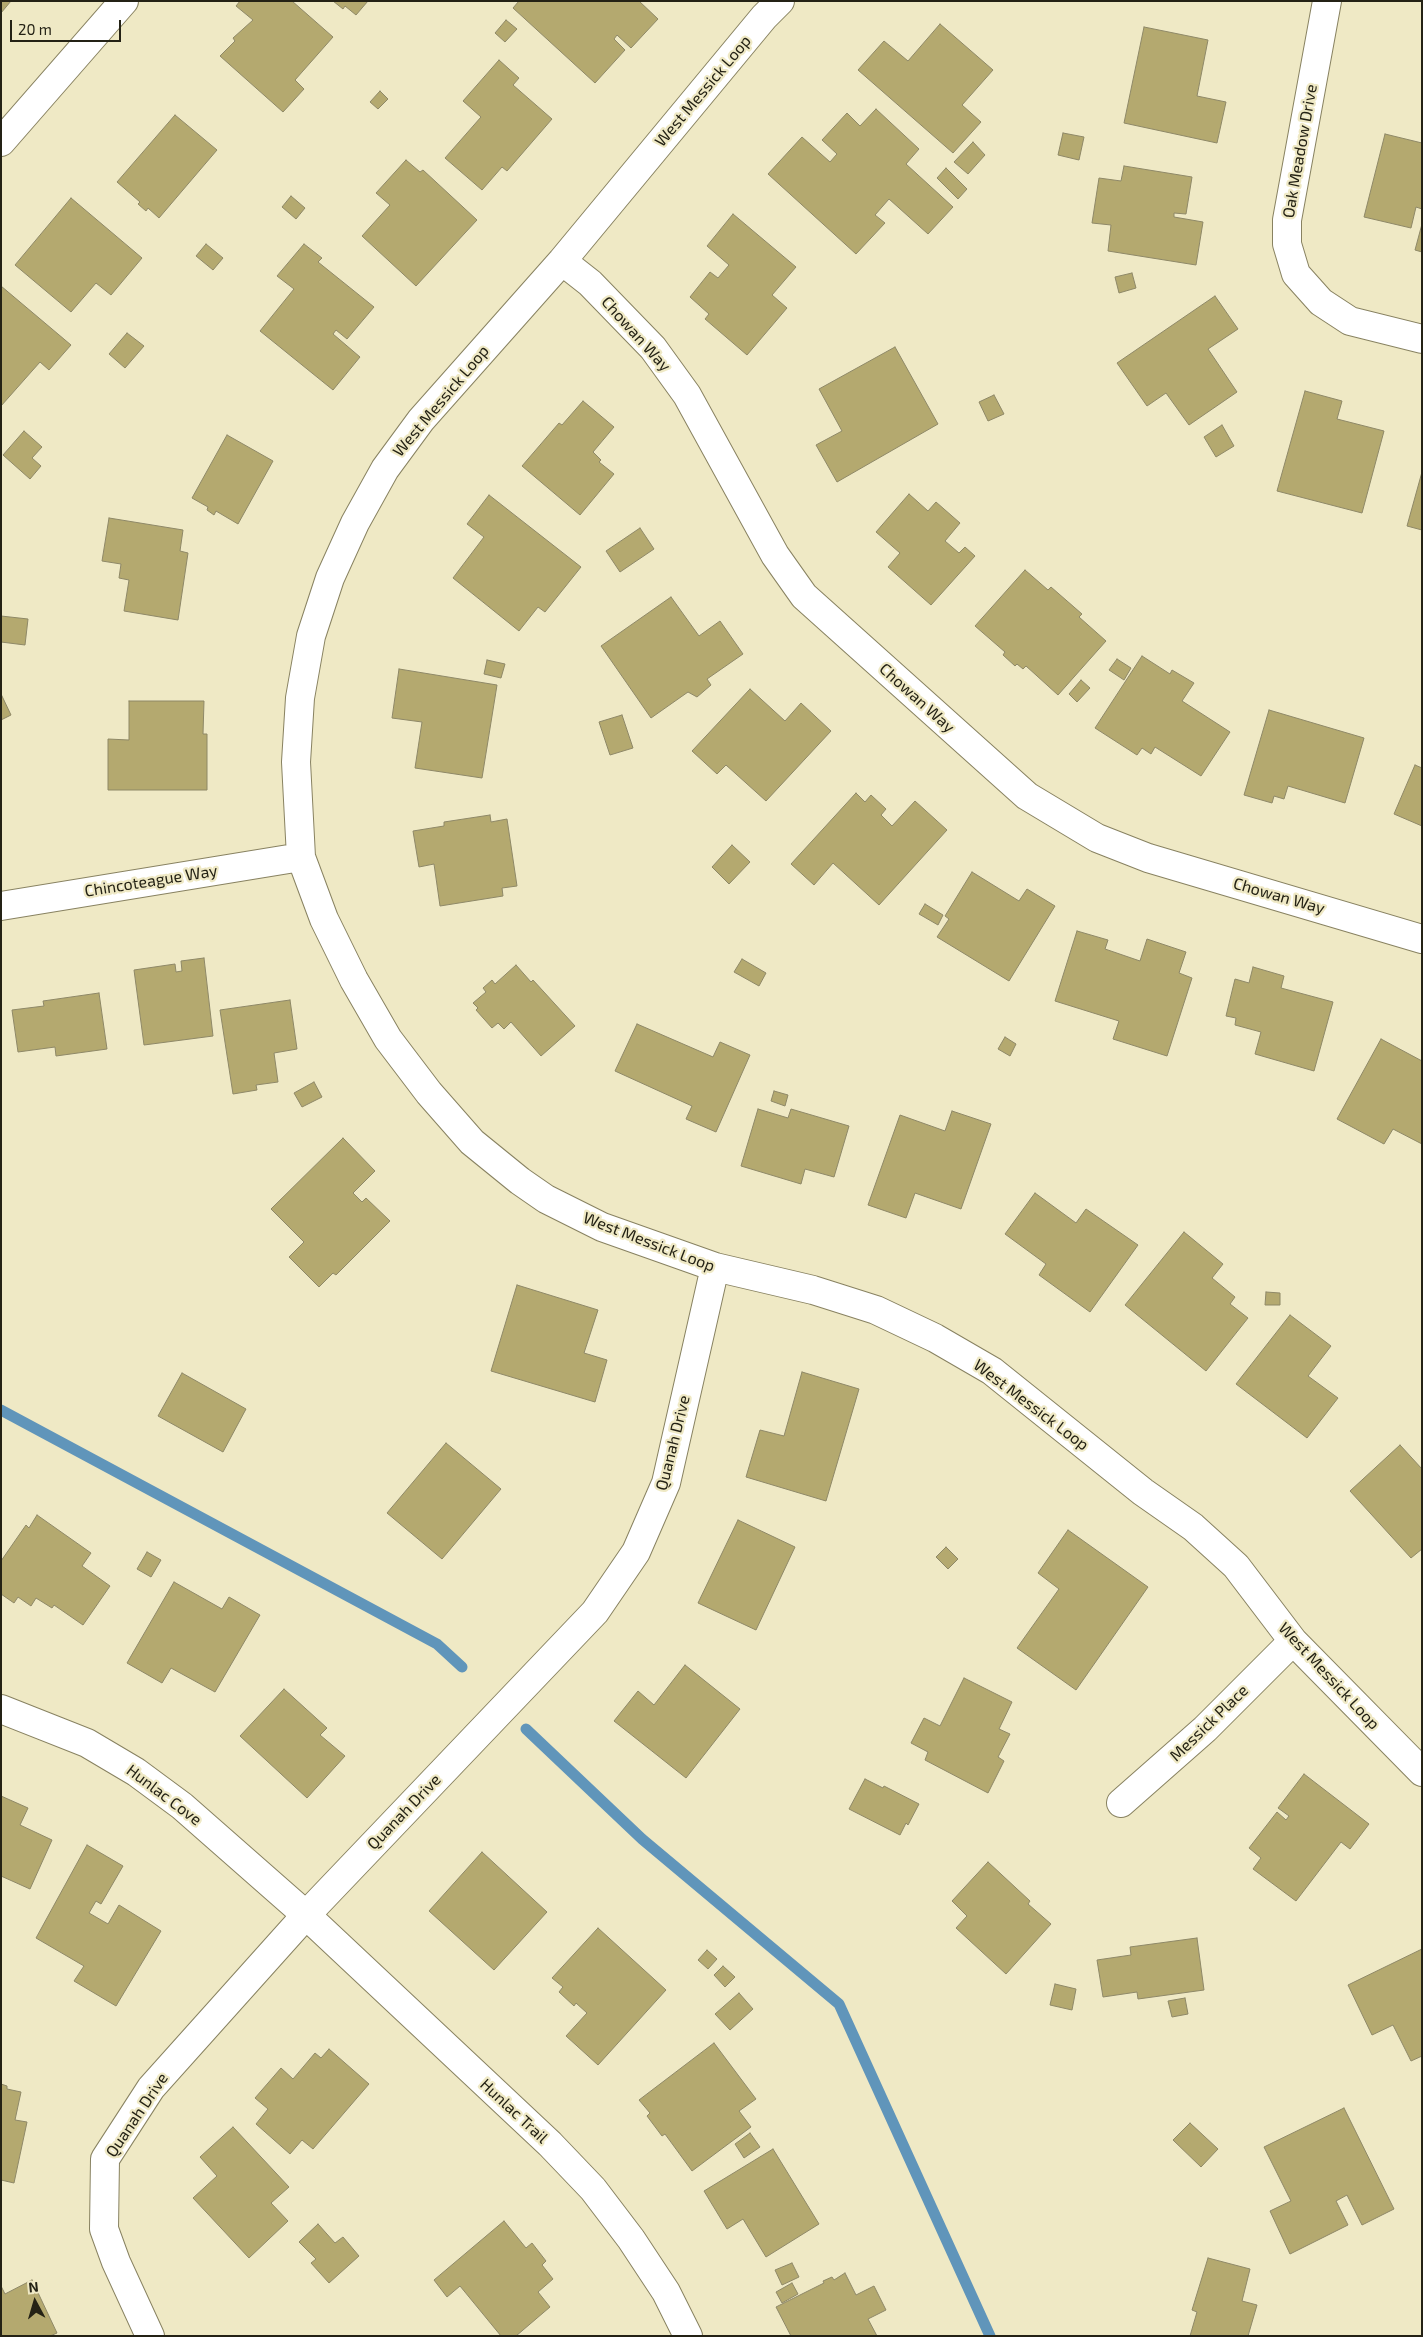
<!DOCTYPE html>
<html>
<head>
<meta charset="utf-8">
<style>
	body { margin:0 }
	#map { position:relative; width:1423px; height:2337px; overflow:hidden; background:#efe9c5; font-family:"Exo 2",sans-serif }
	canvas { display:block }
	.frame { position:absolute; inset:0; border:2px solid #242215; pointer-events:none }
	.north { position:absolute; left:10px; top:2277px; width:50px; height:50px; -webkit-text-stroke:4px #efe9c5; paint-order:stroke; rotate:354deg; font-size:14px; font-weight:700; line-height:20px; text-align:center; color:#242215 }
	.north::after { content:''; display:block; margin:auto; width:18px; height:22px; background:#242215; clip-path:polygon(50% 0,100% 100%,50% 72%,0 100%) }
	.scale { position:absolute; left:10px; top:20px; width:111px; height:22px; box-sizing:border-box; border:2px solid #242215; border-top:0; padding-left:6px; font-size:15px; line-height:18px; white-space:nowrap; color:#242215; -webkit-text-stroke:4px #efe9c5; paint-order:stroke }
</style>
</head>
<body>
<div id="map">
<canvas width="1423" height="2337"></canvas>
<div class="frame"></div>
<div class="north">N</div>
<div class="scale">20 m</div>
</div>
<script>
const ctx = document.querySelector('canvas').getContext('2d');
ctx.lineJoin = 'round';
const shape = rows => new Path2D(rows.map(r => 'M' + r).join(''));
function stroke(path, color, width, dash) { ctx.strokeStyle = color; ctx.lineWidth = width; ctx.lineCap = dash ? 'butt' : 'round'; ctx.setLineDash(dash || []); ctx.stroke(path); }
function fillPath(path, color) { ctx.fillStyle = color; ctx.fill(path, 'evenodd'); }
function drawText(font, color, halo, rows, align = 'center') {
  ctx.font = font + ' "Exo 2",sans-serif'; ctx.lineWidth = 4.5; ctx.setLineDash([]); ctx.textBaseline = 'middle'; ctx.strokeStyle = halo; ctx.fillStyle = color; for (const [text, x, y, turn = 0] of rows) {
    ctx.save(); ctx.translate(x, y); ctx.rotate((+turn || 0) * Math.PI / 180); ctx.textAlign = isNaN(turn) ? turn : align; if (halo) ctx.strokeText(text, 0, 0); ctx.fillText(text, 0, 0); ctx.restore();
  }
}
stroke(shape([
	[1,1410,437,1644,462,1667],
	[526,1729,642,1839,839,2004,990,2336]
]), '#6095ba', 11);
const building = shape([
	[1,1,11,1,1,13,1,1],
	[240,1,292,1,333,37,295,80,304,89,283,112,220,56,235,41,233,38,253,20,236,6,240,1],
	[333,1,368,1,356,15,345,6,343,9,333,1],
	[519,1,639,1,658,19,631,48,617,35,614,39,625,50,595,83,513,8,519,1],
	[506,20,517,29,505,42,495,33,506,20],
	[940,24,993,70,962,105,981,122,953,153,858,70,884,41,908,61,940,24],
	[1144,27,1208,40,1197,96,1226,102,1217,143,1124,123,1144,27],
	[499,60,519,78,513,85,552,119,507,171,502,167,482,190,445,158,481,117,463,101,499,60],
	[380,91,388,99,378,109,370,102,380,91],
	[876,109,919,149,906,164,953,207,928,234,889,199,875,215,885,223,856,254,768,174,802,137,830,162,837,154,822,140,847,113,860,126,876,109],
	[175,115,217,150,159,218,148,208,146,211,138,204,140,202,117,182,175,115],
	[1063,133,1084,137,1079,160,1058,155,1063,133],
	[1385,134,1422,143,1422,209,1416,207,1411,228,1364,217,1385,134],
	[973,142,985,155,968,174,954,162,973,142],
	[406,160,420,172,423,170,477,220,416,286,362,236,390,205,376,193,406,160],
	[1124,166,1192,177,1186,214,1174,213,1174,217,1203,222,1196,265,1108,251,1111,225,1092,223,1099,178,1121,181,1124,166],
	[946,168,967,189,958,199,937,178,946,168],
	[291,196,305,208,296,219,282,207,291,196],
	[71,198,142,258,111,295,96,283,71,312,15,265,71,198],
	[733,214,796,267,772,295,787,308,747,355,705,319,709,314,690,297,710,272,718,278,729,265,707,246,733,214],
	[1422,224,1422,252,1415,250,1422,224],
	[206,244,223,258,213,270,196,256,206,244],
	[304,244,322,258,318,262,374,307,347,339,336,330,333,334,360,357,333,390,260,331,294,289,277,276,304,244],
	[1132,273,1136,288,1119,293,1115,277,1132,273],
	[1,286,71,345,49,370,40,362,1,406,1,286],
	[1215,296,1238,329,1208,349,1237,392,1189,425,1166,393,1147,406,1117,363,1215,296],
	[127,333,144,346,125,368,109,354,127,333],
	[895,347,938,424,837,482,816,445,842,431,819,389,895,347],
	[1305,391,1342,401,1337,419,1384,431,1362,513,1277,491,1305,391],
	[994,395,1004,414,988,421,979,402,994,395],
	[583,401,614,427,593,452,601,460,599,462,614,474,580,515,522,466,559,423,562,425,583,401],
	[1222,425,1234,446,1216,457,1204,437,1222,425],
	[24,431,42,447,32,458,41,466,30,479,3,455,24,431],
	[227,435,273,461,238,524,216,511,214,515,207,510,208,507,192,498,227,435],
	[1422,472,1422,530,1407,526,1422,472],
	[909,494,928,511,936,502,960,523,945,541,959,553,965,547,975,556,931,605,888,567,900,553,876,532,909,494],
	[489,495,581,567,545,612,538,607,519,631,453,578,484,537,467,524,489,495],
	[109,518,183,530,180,551,188,553,178,620,124,611,129,580,119,578,121,564,102,561,109,518],
	[640,528,654,549,620,572,606,551,640,528],
	[1025,570,1048,590,1051,587,1082,614,1079,617,1106,641,1058,695,1026,666,1023,669,1017,664,1015,666,1003,655,1005,652,975,626,1025,570],
	[671,597,699,636,720,621,743,654,707,679,711,685,697,697,688,692,651,718,601,646,671,597],
	[1,616,28,619,25,645,1,642,1,616],
	[1142,656,1170,674,1172,670,1194,683,1182,701,1230,732,1201,776,1155,747,1151,754,1142,748,1137,755,1095,728,1142,656],
	[1117,659,1131,668,1124,680,1109,670,1117,659],
	[487,660,505,664,501,678,484,674,487,660],
	[399,669,497,685,482,778,415,768,422,722,392,718,399,669],
	[1081,680,1090,688,1077,702,1069,694,1081,680],
	[750,689,785,721,801,703,831,731,766,801,726,765,717,774,692,751,750,689],
	[1,694,11,715,1,720,1,694],
	[129,701,204,701,203,734,207,734,207,790,108,790,108,739,129,740,129,701],
	[1269,710,1364,738,1345,803,1288,786,1284,799,1274,796,1272,803,1244,795,1269,710],
	[622,715,633,748,610,755,599,722,622,715],
	[1415,765,1422,768,1422,826,1394,814,1415,765],
	[856,793,865,802,871,795,886,809,881,815,892,826,915,801,947,830,879,905,833,863,814,885,791,864,856,793],
	[490,815,491,822,507,819,517,886,502,888,503,896,440,906,434,864,419,867,413,831,444,826,444,822,490,815],
	[732,845,750,862,729,884,712,867,732,845],
	[972,872,1019,901,1027,889,1055,906,1009,981,937,937,949,919,945,916,972,872],
	[925,904,943,915,938,925,919,914,925,904],
	[1077,931,1108,940,1105,949,1140,961,1147,939,1186,952,1179,973,1192,978,1167,1056,1113,1039,1119,1021,1055,1001,1077,931],
	[204,958,213,1036,144,1045,134,970,175,964,176,972,182,971,181,961,204,958],
	[742,959,766,973,759,986,734,972,742,959],
	[516,965,531,982,533,980,575,1026,541,1056,511,1022,504,1029,498,1023,492,1028,476,1010,478,1008,473,1003,486,992,483,988,492,980,495,984,516,965],
	[1253,967,1284,976,1281,988,1333,1002,1314,1071,1255,1054,1261,1032,1235,1025,1236,1018,1226,1016,1235,979,1249,983,1253,967],
	[99,993,107,1049,56,1056,55,1047,18,1052,12,1010,44,1006,43,1001,99,993],
	[290,1000,297,1049,274,1053,278,1082,256,1085,257,1090,233,1094,220,1010,290,1000],
	[637,1024,713,1057,720,1042,750,1055,716,1132,686,1119,692,1106,615,1071,637,1024],
	[1005,1037,1016,1044,1010,1056,998,1049,1005,1037],
	[1381,1039,1422,1061,1422,1144,1393,1129,1384,1144,1337,1119,1381,1039],
	[314,1082,322,1097,302,1107,294,1093,314,1082],
	[774,1091,788,1095,785,1106,771,1101,774,1091],
	[758,1109,788,1118,791,1109,849,1126,834,1177,805,1169,801,1184,741,1166,758,1109],
	[952,1111,991,1124,961,1209,915,1193,906,1218,868,1205,900,1115,945,1131,952,1111],
	[343,1138,375,1171,353,1193,362,1202,366,1198,390,1221,336,1275,333,1273,319,1287,289,1257,304,1242,271,1209,343,1138],
	[1035,1193,1076,1223,1086,1209,1138,1245,1090,1312,1039,1275,1046,1264,1005,1234,1035,1193],
	[1184,1232,1223,1264,1212,1278,1235,1297,1230,1304,1248,1318,1206,1371,1125,1305,1184,1232],
	[517,1285,598,1310,584,1353,607,1360,595,1402,491,1371,517,1285],
	[1266,1292,1280,1293,1280,1305,1265,1305,1266,1292],
	[1290,1315,1331,1346,1308,1376,1338,1398,1307,1438,1236,1384,1290,1315],
	[802,1372,859,1389,826,1501,746,1477,760,1430,784,1436,802,1372],
	[182,1373,246,1409,223,1452,158,1416,182,1373],
	[446,1443,501,1489,442,1559,387,1513,446,1443],
	[1400,1445,1422,1469,1422,1549,1411,1558,1350,1491,1400,1445],
	[37,1515,91,1553,82,1566,110,1586,83,1625,54,1605,52,1608,36,1598,31,1606,18,1597,14,1603,1,1594,1,1561,26,1525,29,1528,37,1515],
	[738,1520,795,1547,756,1630,698,1603,738,1520],
	[1068,1530,1148,1587,1076,1690,1017,1648,1059,1589,1038,1573,1068,1530],
	[946,1547,958,1559,948,1569,936,1557,946,1547],
	[147,1552,161,1560,151,1577,137,1569,147,1552],
	[174,1582,222,1609,229,1597,260,1615,215,1692,171,1668,162,1683,127,1663,174,1582],
	[685,1665,740,1709,686,1778,614,1721,638,1691,654,1705,685,1665],
	[964,1678,1012,1702,999,1729,1010,1734,998,1757,1004,1761,988,1793,925,1760,928,1752,911,1743,924,1718,940,1726,964,1678],
	[284,1689,327,1728,320,1735,345,1756,307,1798,240,1736,284,1689],
	[1304,1774,1369,1824,1350,1849,1341,1842,1296,1901,1253,1869,1261,1858,1249,1848,1277,1812,1286,1820,1289,1816,1278,1808,1304,1774],
	[865,1779,883,1788,884,1786,919,1804,908,1825,906,1823,900,1835,849,1809,865,1779],
	[1,1796,28,1808,20,1825,52,1840,30,1889,1,1876,1,1796],
	[87,1845,123,1866,101,1904,96,1901,89,1913,108,1924,119,1905,161,1931,116,2006,74,1981,84,1966,36,1938,87,1845],
	[482,1852,547,1912,494,1970,429,1911,482,1852],
	[988,1862,1030,1901,1028,1904,1051,1924,1006,1974,956,1928,967,1916,952,1901,988,1862],
	[598,1928,666,1990,598,2065,566,2036,587,2013,576,2003,574,2006,559,1992,563,1987,552,1978,598,1928],
	[1197,1938,1204,1990,1138,1999,1137,1992,1103,1997,1097,1960,1131,1955,1130,1947,1197,1938],
	[1422,1949,1422,2056,1411,2061,1393,2025,1372,2035,1348,1985,1422,1949],
	[707,1950,717,1959,708,1969,698,1960,707,1950],
	[723,1966,735,1977,725,1987,714,1975,723,1966],
	[1055,1984,1076,1989,1072,2010,1050,2005,1055,1984],
	[739,1993,753,2009,730,2030,715,2014,739,1993],
	[1185,1998,1188,2014,1172,2017,1168,2001,1185,1998],
	[714,2043,756,2099,739,2111,751,2127,692,2171,665,2134,662,2136,647,2116,650,2113,639,2100,714,2043],
	[329,2049,369,2084,313,2149,302,2140,290,2154,256,2124,268,2109,255,2098,281,2068,293,2079,315,2053,321,2058,329,2049],
	[1,2084,7,2086,7,2089,21,2092,15,2120,27,2122,14,2183,1,2180,1,2084],
	[1344,2108,1394,2209,1362,2225,1347,2195,1336,2201,1348,2225,1290,2254,1270,2211,1291,2201,1264,2147,1344,2108],
	[1190,2123,1218,2149,1201,2167,1173,2140,1190,2123],
	[233,2127,289,2187,271,2203,288,2221,249,2258,193,2198,217,2176,200,2157,233,2127],
	[750,2133,760,2147,744,2158,735,2144,750,2133],
	[773,2149,819,2224,766,2257,743,2219,727,2229,704,2191,773,2149],
	[504,2221,526,2248,532,2243,546,2261,542,2265,553,2279,538,2292,550,2307,516,2336,501,2336,460,2286,447,2297,434,2280,504,2221],
	[318,2224,335,2243,343,2237,359,2256,329,2283,311,2263,316,2259,299,2242,318,2224],
	[1208,2258,1250,2269,1242,2301,1257,2305,1248,2336,1190,2336,1197,2312,1192,2310,1208,2258],
	[792,2263,799,2277,782,2285,775,2270,792,2263],
	[845,2273,856,2295,874,2286,886,2310,868,2319,877,2336,791,2336,776,2307,824,2283,823,2281,832,2277,834,2280,845,2273],
	[32,2280,57,2333,50,2336,1,2336,1,2286,5,2294,32,2280],
	[792,2283,798,2294,782,2303,776,2292,792,2283]
]);
fillPath(building, '#b4a96f');
stroke(building, '#8e8867', 1);
const minor = shape([
	[780,1,764,17,562,261,421,420,385,469,355,523,330,578,311,636,300,698,296,762,301,857,324,919,354,980,388,1039,429,1093,472,1142,520,1181,546,1199,602,1227,715,1267,813,1290,876,1310,935,1338,992,1371,1143,1492,1193,1527,1236,1566,1293,1641,1422,1772],
	[1327,1,1287,220,1287,244,1296,274,1321,302,1350,321,1422,339],
	[1,142,124,1],
	[562,261,590,283,653,348,687,395,775,555,804,596,1027,796,1097,838,1148,858,1422,939],
	[1,906,301,857],
	[1,1709,87,1743,136,1772,182,1806,306,1915,550,2144,593,2189,631,2239,666,2292,688,2336],
	[1121,1803,1205,1729,1293,1641],
	[150,2336,116,2262,104,2229,105,2159,151,2088,306,1915,595,1612,636,1552,666,1483,715,1267]
]);
stroke(minor, '#888261', 30);
stroke(minor, '#fff', 28);
drawText('16px', '#242215', '#efe9c5', [
	["West Messick Loop",703,91,-50],
	["Oak Meadow Drive",1300,151,-80],
	["Chowan Way",636,334,48],
	["West Messick Loop",441,401,-50],
	["Chowan Way",917,698,42],
	["Chincoteague Way",151,881,-9],
	["Chowan Way",1279,896,16],
	["West Messick Loop",649,1242,21],
	["West Messick Loop",1031,1405,37],
	["Quanah Drive",673,1443,-76],
	["West Messick Loop",1329,1676,47],
	["Messick Place",1209,1723,-44],
	["Hunlac Cove",164,1795,37],
	["Quanah Drive",404,1812,-46],
	["Hunlac Trail",514,2111,43],
	["Quanah Drive",137,2115,-56]
]);
</script>
</body>
</html>
